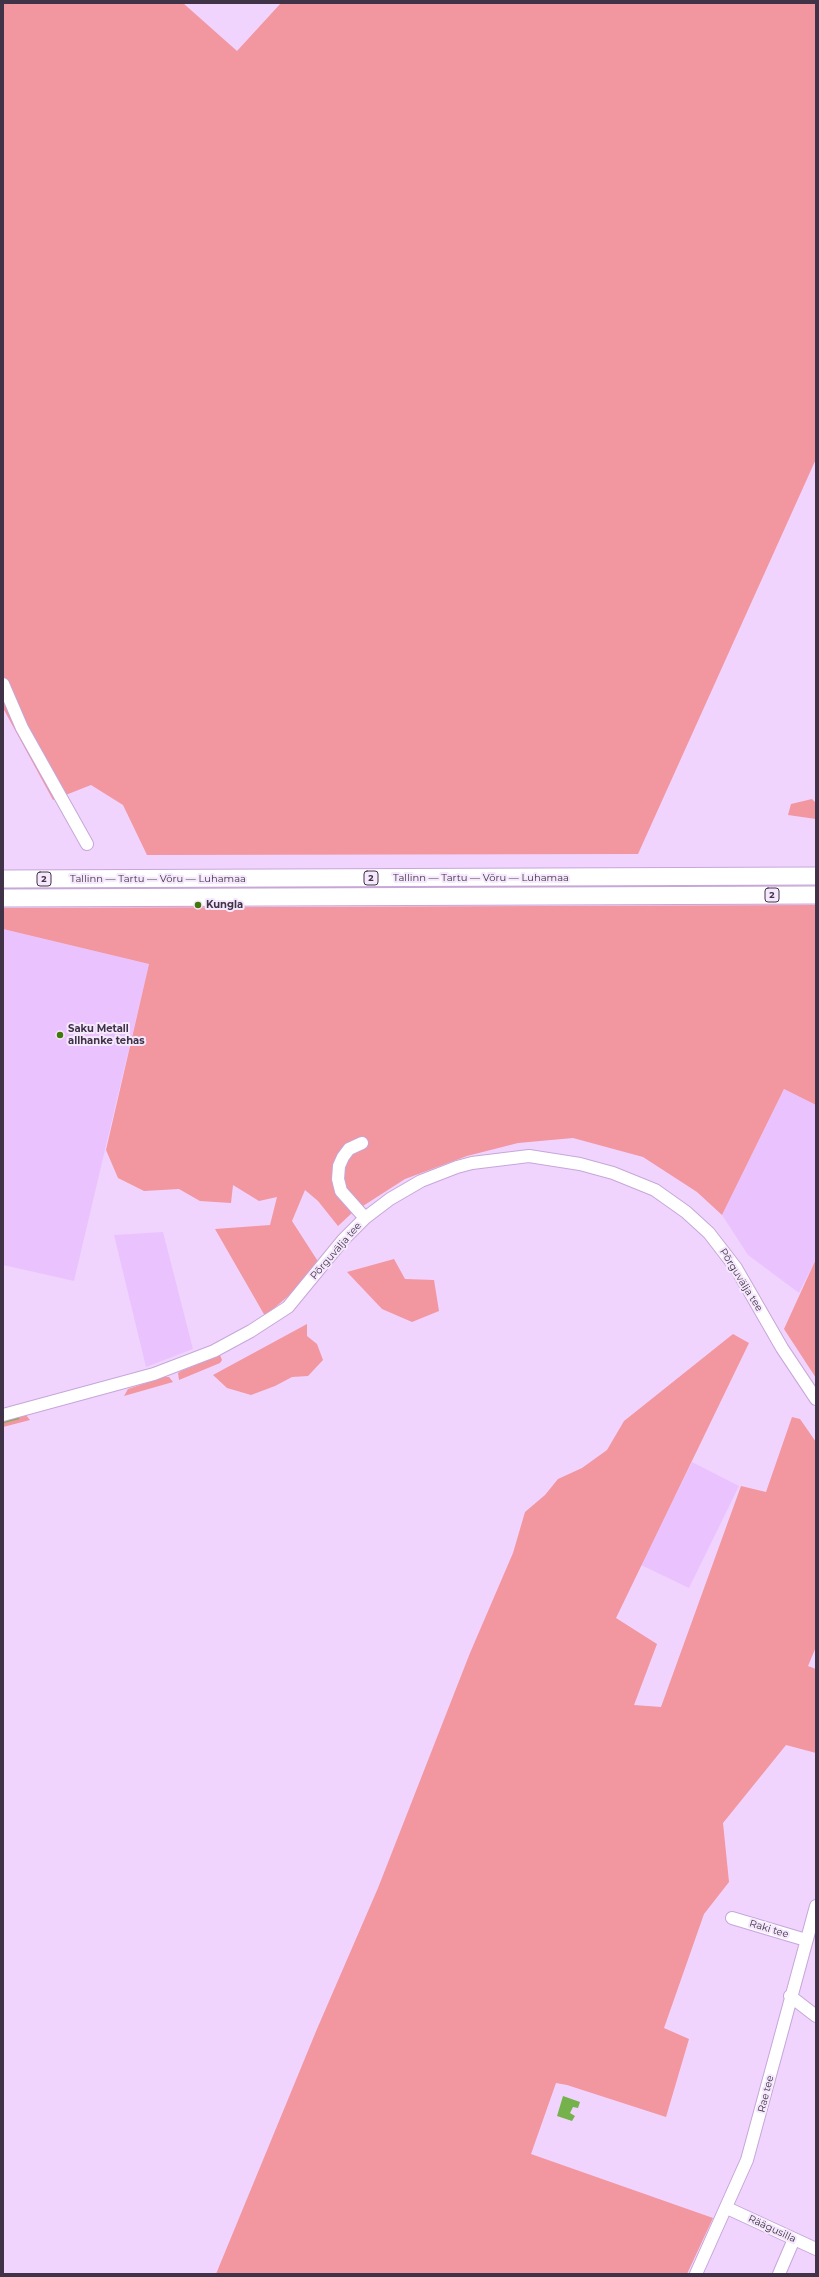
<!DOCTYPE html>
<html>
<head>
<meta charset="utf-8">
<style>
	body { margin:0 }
	#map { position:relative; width:819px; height:2277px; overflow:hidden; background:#f0d4fe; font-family:Montserrat,sans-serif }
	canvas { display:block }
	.frame { position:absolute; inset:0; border:4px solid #403347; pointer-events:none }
</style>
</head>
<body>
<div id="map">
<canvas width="819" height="2277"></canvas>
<div class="frame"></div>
</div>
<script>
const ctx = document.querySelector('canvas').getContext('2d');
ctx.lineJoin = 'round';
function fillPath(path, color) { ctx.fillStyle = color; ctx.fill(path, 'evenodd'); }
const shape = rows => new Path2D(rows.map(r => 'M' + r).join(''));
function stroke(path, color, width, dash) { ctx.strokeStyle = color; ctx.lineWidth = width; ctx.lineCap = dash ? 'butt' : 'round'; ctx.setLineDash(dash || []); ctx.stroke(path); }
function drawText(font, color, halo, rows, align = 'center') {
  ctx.font = font + ' Montserrat,sans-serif'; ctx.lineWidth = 4; ctx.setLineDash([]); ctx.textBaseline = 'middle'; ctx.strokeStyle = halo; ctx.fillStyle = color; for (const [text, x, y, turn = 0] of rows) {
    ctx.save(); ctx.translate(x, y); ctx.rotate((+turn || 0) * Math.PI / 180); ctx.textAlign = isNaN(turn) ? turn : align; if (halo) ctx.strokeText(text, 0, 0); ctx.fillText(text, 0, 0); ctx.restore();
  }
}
fillPath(shape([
	[3,929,149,964,74,1281,3,1265],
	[784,1089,816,1105,816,1259,799,1293,748,1255,722,1215],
	[163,1232,193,1349,146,1367,114,1235],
	[692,1462,739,1486,689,1588,641,1565]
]), '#eac3fe');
fillPath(shape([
	[3,3,183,3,237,51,281,3,816,3,816,459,638,854,147,855,123,805,91,785,53,800,3,708],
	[812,799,816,803,816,819,788,815,791,804],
	[816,905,816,1105,784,1089,722,1215,697,1192,643,1157,573,1138,518,1143,467,1156,405,1179,352,1213,338,1226,318,1201,305,1190,292,1221,319,1263,293,1292,265,1316,215,1229,270,1225,277,1197,259,1201,233,1185,231,1203,200,1201,179,1189,144,1191,118,1178,106,1150,149,964,3,929,3,908],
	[394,1259,405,1279,434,1280,439,1311,412,1322,382,1309,347,1272],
	[816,1259,816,1378,784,1329],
	[307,1324,307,1336,317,1344,323,1360,308,1376,292,1377,275,1386,251,1395,227,1388,213,1375],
	[733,1334,749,1343,616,1618,657,1644,634,1705,661,1707,741,1486,766,1492,792,1417,800,1419,816,1442,816,1647,808,1666,816,1669,816,1753,786,1745,723,1823,729,1882,704,1914,664,2028,689,2039,666,2117,567,2085,556,2083,531,2154,713,2218,687,2274,216,2274,317,2029,378,1888,470,1653,513,1553,525,1512,545,1495,558,1479,582,1468,607,1450,624,1421],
	[220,1355,222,1360,220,1363,179,1380,178,1373,181,1371],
	[164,1377,169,1377,173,1382,124,1396,128,1389],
	[25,1414,30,1420,3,1427,3,1420]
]), '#f2969f');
fillPath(shape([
	[563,2096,580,2102,578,2108,573,2107,570,2113,575,2116,572,2121,557,2116]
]), '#76b24b');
stroke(shape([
	[3,1422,18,1418]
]), '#76b24b', 2.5);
const minor = shape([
	[3,684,22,728,87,844],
	[362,1143,349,1149,343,1157,339,1166,338,1179,341,1191,365,1218],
	[3,1415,154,1374,214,1351,251,1331,288,1307,343,1240,365,1218,390,1199,421,1181,457,1167,472,1163,529,1156,580,1164,613,1173,655,1190,686,1212,709,1233,736,1268,782,1348,816,1399],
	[732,1918,806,1940],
	[790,1996,816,2016],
	[727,2208,816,2249],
	[696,2274,747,2160,816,1906],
	[779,2274,794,2239]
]);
const highway = shape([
	[3,879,816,876],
	[3,898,816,895]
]);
stroke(minor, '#c7a6d8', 14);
stroke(highway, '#c7a6d8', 19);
stroke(minor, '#fff', 12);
stroke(highway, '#fff', 17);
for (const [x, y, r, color] of [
	[198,905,4,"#427809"],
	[60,1035,4,"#427809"]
]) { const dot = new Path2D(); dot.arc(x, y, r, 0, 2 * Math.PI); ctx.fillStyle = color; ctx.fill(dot); stroke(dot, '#f5e8fd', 1.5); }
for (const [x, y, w] of [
	[371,878,14],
	[44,879,14],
	[772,895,14]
]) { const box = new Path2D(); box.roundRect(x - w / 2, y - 7, w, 14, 3); ctx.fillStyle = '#f5e8fd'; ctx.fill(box); stroke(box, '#403347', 1); }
drawText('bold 9px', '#403347', null, [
	["2",371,878],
	["2",44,879],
	["2",772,895]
]);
drawText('10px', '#403347', '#f5e8fd', [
	["Tallinn — Tartu — Võru — Luhamaa",481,878],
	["Tallinn — Tartu — Võru — Luhamaa",158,879],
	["Põrguvälja tee",336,1251,-49],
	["Põrguvälja tee",741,1280,58],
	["Raki tee",769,1929,17],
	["Rae tee",766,2094,-76],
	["Räägusilla",772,2229,25]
]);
drawText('bold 10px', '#403347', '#f5e8fd', [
	["Kungla",206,905],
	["Saku Metall",68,1029],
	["allhanke tehas",68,1041]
], 'left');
</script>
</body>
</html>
